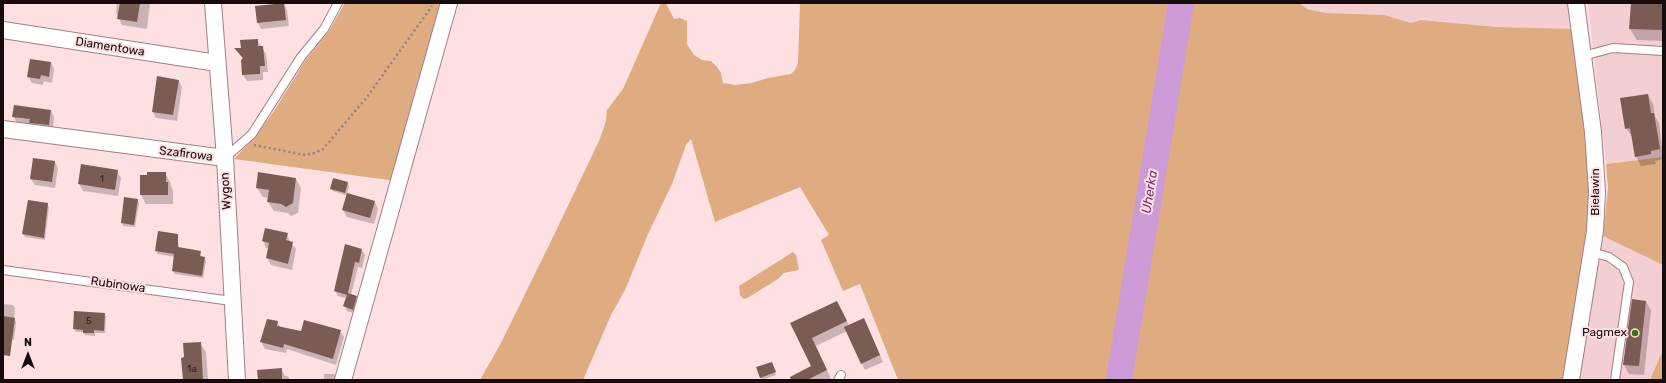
<!DOCTYPE html>
<html>
<head>
<meta charset="utf-8">
<style>
	body { margin:0 }
	#map { position:relative; width:1666px; height:383px; overflow:hidden; background:#fedfe2; font-family:Rubik,sans-serif }
	canvas { display:block }
	.frame { position:absolute; inset:0; border:4px solid #170b0d; pointer-events:none }
	.north { position:absolute; left:8px; top:335px; width:40px; height:40px; -webkit-text-stroke:3px #fedfe2; paint-order:stroke; rotate:0deg; font-size:11px; font-weight:700; line-height:16px; text-align:center; color:#170b0d }
	.north::after { content:''; display:block; margin:auto; width:14px; height:18px; background:#170b0d; clip-path:polygon(50% 0,100% 100%,50% 72%,0 100%) }
</style>
</head>
<body>
<div id="map">
<canvas width="1666" height="383"></canvas>
<div class="frame"></div>
<div class="north">N</div>
</div>
<script>
const ctx = document.querySelector('canvas').getContext('2d');
ctx.lineJoin = 'round';
function fillPath(path, color) { ctx.fillStyle = color; ctx.fill(path, 'evenodd'); }
const shape = rows => new Path2D(rows.map(r => 'M' + r).join(''));
function stroke(path, color, width, dash) { ctx.strokeStyle = color; ctx.lineWidth = width; ctx.lineCap = dash ? 'butt' : 'round'; ctx.setLineDash(dash || []); ctx.stroke(path); }
function drawText(font, color, halo, rows, align = 'center') {
  ctx.font = font + ' Rubik,sans-serif'; ctx.lineWidth = 4; ctx.setLineDash([]); ctx.textBaseline = 'middle'; ctx.strokeStyle = halo; ctx.fillStyle = color; for (const [text, x, y, turn = 0] of rows) {
    ctx.save(); ctx.translate(x, y); ctx.rotate((+turn || 0) * Math.PI / 180); ctx.textAlign = isNaN(turn) ? turn : align; if (halo) ctx.strokeText(text, 0, 0); ctx.fillText(text, 0, 0); ctx.restore();
  }
}
fillPath(shape([
	[1299,3,1572,3,1575,29,1496,27,1421,20,1411,23,1384,15,1326,13,1307,9],
	[1588,3,1663,3,1663,157,1606,164],
	[1603,236,1663,265,1663,350,1650,380,1576,380]
]), '#f3ced2');
fillPath(shape([
	[345,3,446,3,396,181,234,159,255,137,274,111,305,61,329,31],
	[661,3,666,3,674,19,680,18,687,21,687,44,694,55,702,60,711,61,717,67,721,73,723,83,736,85,752,83,768,78,791,74,795,70,798,63,800,3,1299,3,1307,9,1326,13,1384,15,1411,23,1421,20,1496,27,1575,29,1591,159,1589,219,1563,380,898,380,860,284,843,291,821,240,829,235,800,187,715,222,691,139,686,145,672,184,648,234,625,290,611,315,583,380,480,380,501,343,553,237,599,141,606,121,607,110,623,89],
	[1663,157,1663,265,1603,236,1608,188,1606,164],
	[793,252,796,255,799,270,784,273,778,279,749,297,744,299,740,295,739,286],
	[1663,350,1663,380,1650,380]
]), '#deac80');
fillPath(shape([
	[117,3,150,3,147,29,122,25,116,12],
	[1632,3,1663,3,1663,41,1637,40,1630,29],
	[284,4,287,10,289,26,261,29,258,23],
	[257,40,266,54,268,72,263,72,263,80,247,81,243,75,243,59,236,49,242,49],
	[51,63,54,69,52,83,44,81,43,85,32,83,28,77],
	[178,80,182,87,177,121,156,118,153,112],
	[1648,95,1653,104,1655,116,1659,123,1663,159,1655,161,1656,164,1641,166,1636,156,1633,138,1626,128],
	[51,111,54,117,53,128,17,123,13,116],
	[55,162,58,168,55,188,35,185,31,179],
	[82,165,117,171,121,178,118,196,83,191,79,184],
	[165,173,170,182,173,192,173,204,146,204,141,195],
	[296,179,301,188,298,213,291,216,288,213,274,211,268,202,269,198,263,197,257,188],
	[348,183,349,186,347,194,375,202,378,209,374,224,347,217,343,210,348,196,333,191,331,189],
	[137,200,139,203,135,227,123,226,122,223],
	[47,204,49,207,45,240,25,237,23,234],
	[266,229,287,234,290,242,296,249,292,270,271,265,267,258,269,248,266,248,263,241],
	[177,235,179,248,200,252,201,257,204,258,206,261,203,278,175,274,173,271,175,257,158,254,156,251],
	[362,250,365,255,362,268,358,267,351,295,356,296,359,302,356,314,347,311,344,306,346,298,338,296,335,290],
	[1646,301,1651,311,1644,375,1629,374,1624,365],
	[3,304,13,305,15,308,14,319,16,322,14,340,11,339,3,351],
	[842,310,849,326,867,325,883,362,865,370,847,331,816,346,831,379,792,380,812,367,792,324],
	[104,314,106,316,105,333,95,333,95,336,85,335,83,332,76,332,74,329],
	[267,320,277,322,281,328,302,333,340,331,344,337,336,365,287,349,286,353,265,349,261,342],
	[200,343,206,352,208,380,184,380],
	[773,366,776,375,762,380,757,368],
	[281,369,285,376,288,376,290,380,259,380],
	[324,374,334,374,338,380,324,380]
]), '#0003');
stroke(shape([
	[1119,380,1181,3]
]), '#cc9ad6', 26);
fillPath(shape([
	[120,3,140,3,137,22,117,19],
	[284,3,286,20,257,23,255,6],
	[1631,3,1663,3,1663,30,1629,29],
	[258,39,258,46,263,46,265,66,260,66,260,74,242,75,241,60,243,58,234,48,241,48,240,40],
	[30,59,51,62,49,77,41,75,40,79,27,77],
	[157,76,179,80,173,115,152,112],
	[1648,94,1651,113,1654,113,1660,149,1651,151,1651,154,1635,157,1630,128,1625,129,1620,98],
	[14,105,51,110,49,125,29,123,30,119,12,117],
	[33,158,55,161,52,182,30,179],
	[81,164,118,170,115,190,78,184],
	[147,172,166,172,166,182,168,182,168,195,140,195,140,175,147,175],
	[258,172,296,178,293,203,286,207,281,204,267,202,269,190,256,188],
	[333,178,348,182,345,193,330,189],
	[347,193,375,201,370,218,342,210],
	[124,197,138,199,134,225,121,223],
	[28,200,48,203,44,238,22,234],
	[265,228,288,233,286,240,293,242,288,264,266,258,269,243,262,241],
	[158,231,178,234,178,247,201,251,200,256,205,257,202,276,172,271,174,254,155,251],
	[345,244,362,249,359,263,355,262,348,293,357,296,353,310,343,306,347,295,334,291],
	[1632,299,1646,301,1639,366,1623,365],
	[837,301,847,321,812,338,827,370,807,380,791,380,790,377,811,366,790,323],
	[74,311,105,313,104,331,94,330,94,333,83,333,83,330,73,329],
	[3,316,15,318,10,356,3,355],
	[864,318,880,355,861,364,844,327],
	[267,319,278,321,277,326,301,331,304,320,341,330,333,359,284,344,283,348,260,342],
	[201,342,203,380,183,380,181,358,184,357,183,343],
	[772,362,776,372,760,378,756,367],
	[282,368,282,380,258,380,257,370]
]), '#7b5c54');
const lane = shape([
	[1583,56,1613,48,1663,51],
	[225,158,252,134,301,57,324,29,338,3],
	[1592,252,1609,257,1623,267,1629,282,1615,380],
	[3,270,232,301],
	[838,380,841,375]
]);
const street = shape([
	[213,3,225,158,237,380],
	[3,30,217,63],
	[3,129,225,158],
	[343,380,449,3],
	[1571,380,1595,231,1597,191,1593,132,1576,3]
]);
stroke(lane, '#a17f83', 10);
stroke(street, '#a17f83', 18);
stroke(shape([
	[254,145,305,155,315,153,323,149,367,97,432,6]
]), '#968082', 2.5, [2, 3]);
stroke(lane, '#fff', 8);
stroke(street, '#fff', 16);
for (const [x, y, r, color] of [
	[1635,333,4,"#367714"]
]) { const dot = new Path2D(); dot.arc(x, y, r, 0, 2 * Math.PI); ctx.fillStyle = color; ctx.fill(dot); stroke(dot, '#fedfe2', 1.5); }
drawText('10px', '#301f1f', null, [
	["1",102,179],
	["5",89,321],
	["1a",192,369]
]);
drawText('12px', '#170b0d', '#fedfe2', [
	["Diamentowa",110,47,9],
	["Szafirowa",186,154,7],
	["Wygon",226,191,-93],
	["Bieławin",1596,192,-90],
	["Rubinowa",118,285,8]
]);
drawText('12px', '#170b0d', '#fedfe2', [
	["Pagmex",1627,333]
], 'right');
drawText('italic 13px', '#6d3079', '#fedfe2', [
	["Uherka",1150,192,-81]
]);
</script>
</body>
</html>
